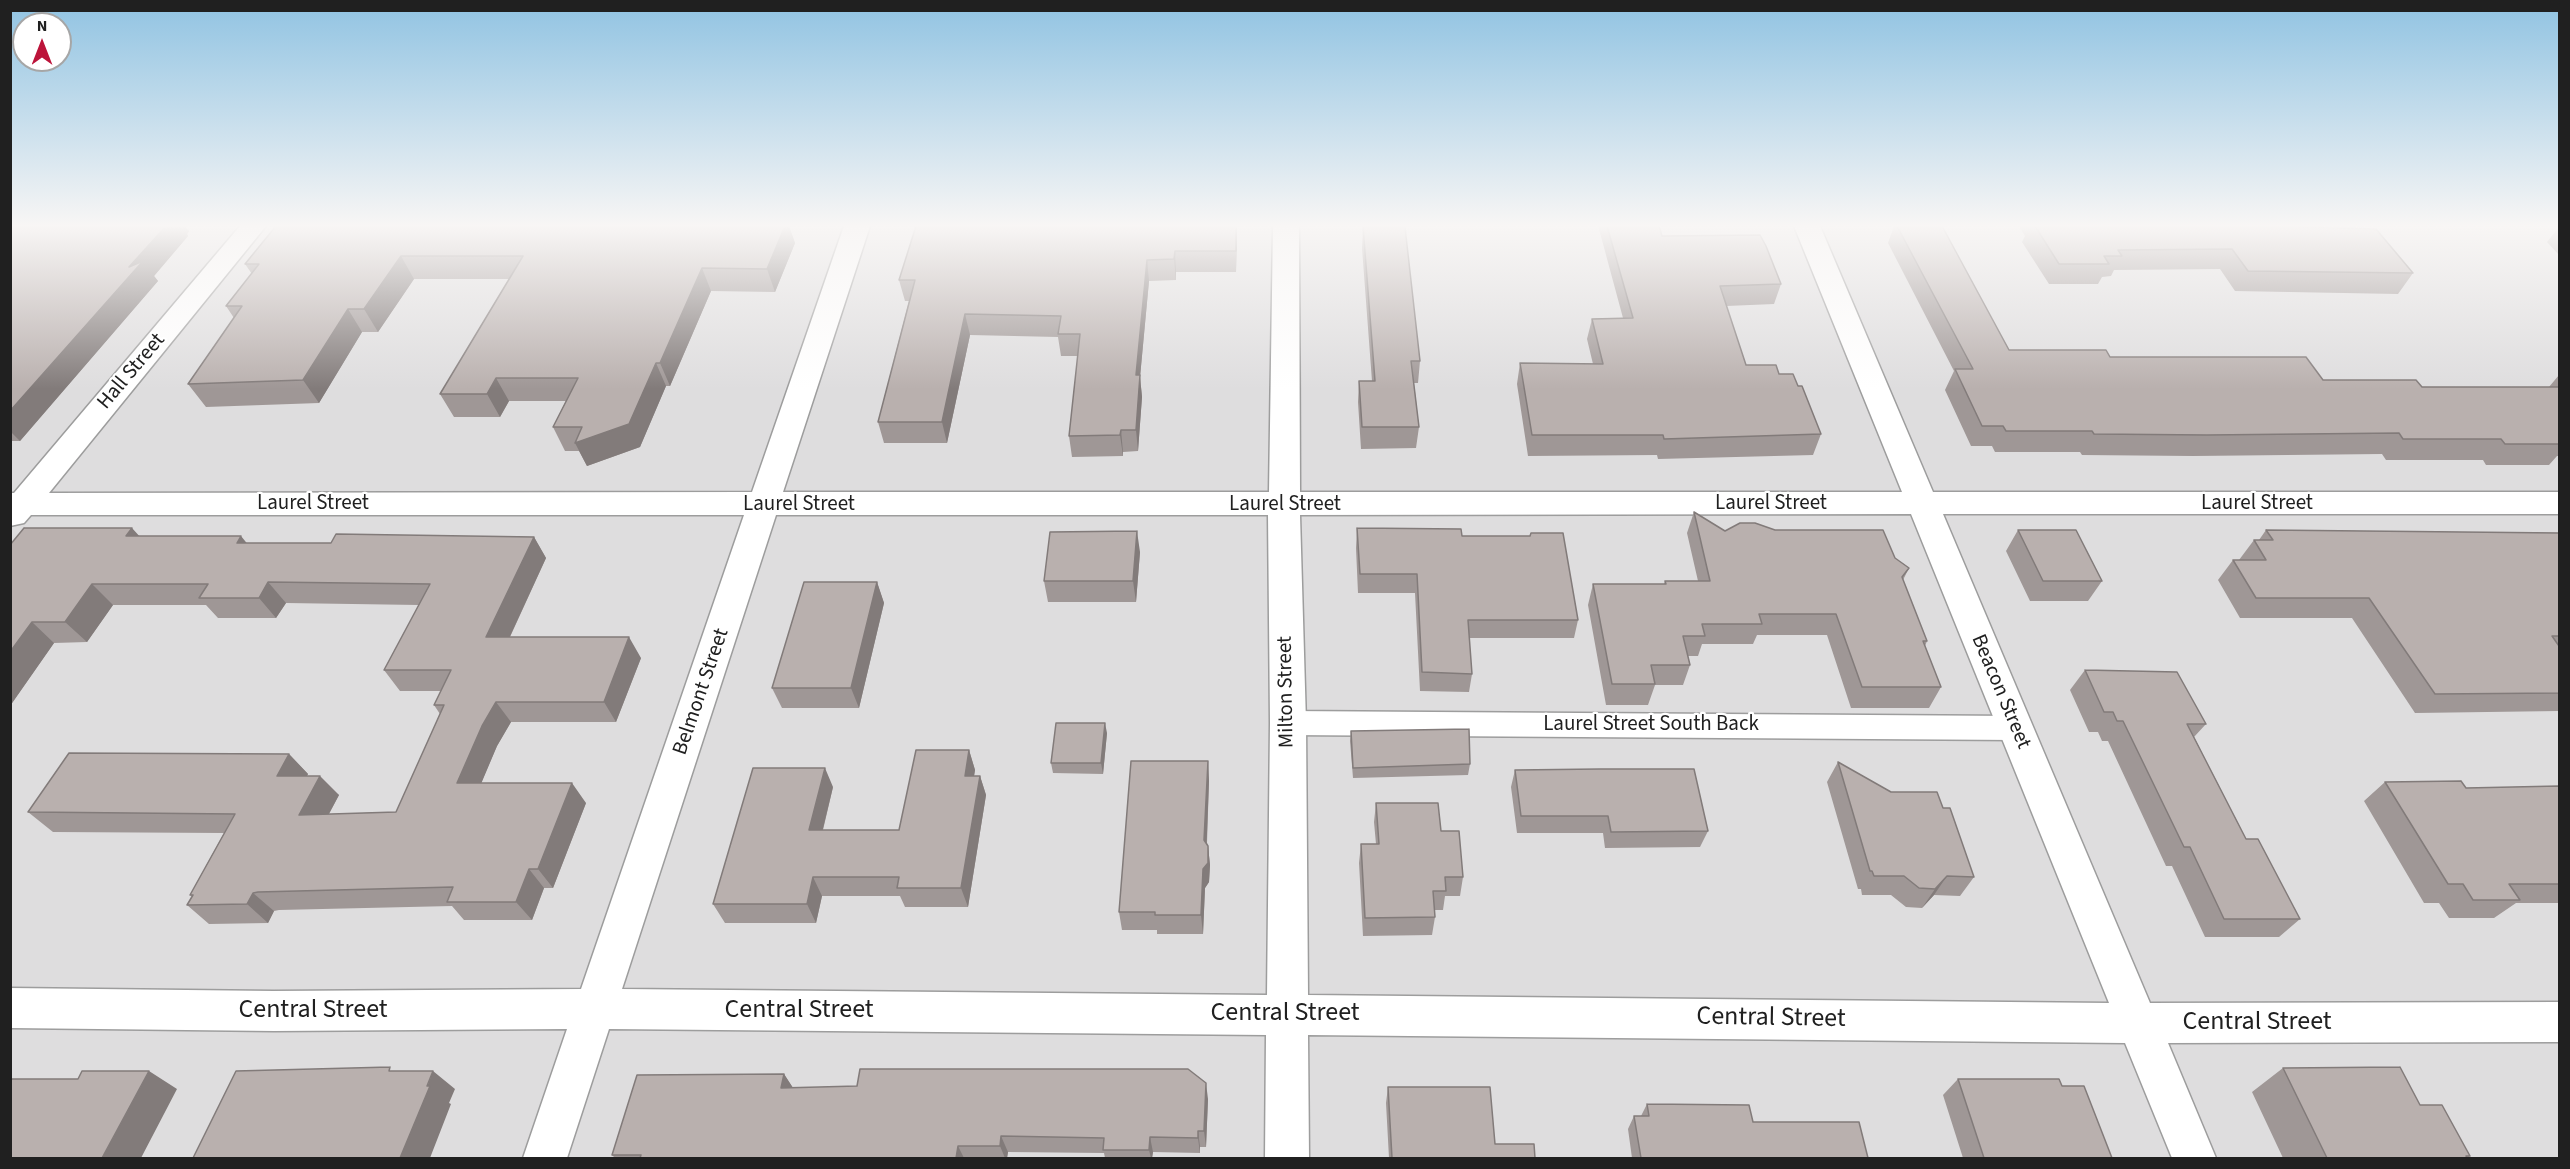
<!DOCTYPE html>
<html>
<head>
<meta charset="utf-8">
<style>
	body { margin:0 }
	#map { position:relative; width:2570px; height:1169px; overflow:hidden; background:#f0ebe8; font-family:"Source Sans 3",sans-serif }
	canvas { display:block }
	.frame { position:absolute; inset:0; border:12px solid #202020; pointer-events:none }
	.north { position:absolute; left:12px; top:12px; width:60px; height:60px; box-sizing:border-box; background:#fff; border:2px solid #a6a6a6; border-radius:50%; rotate:0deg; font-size:16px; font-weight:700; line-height:24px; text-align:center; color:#202020 }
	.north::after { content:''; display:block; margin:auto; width:21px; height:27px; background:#bc143a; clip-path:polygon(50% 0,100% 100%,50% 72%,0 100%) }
</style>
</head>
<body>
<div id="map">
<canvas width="2570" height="1169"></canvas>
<div class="frame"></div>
<div class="north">N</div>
</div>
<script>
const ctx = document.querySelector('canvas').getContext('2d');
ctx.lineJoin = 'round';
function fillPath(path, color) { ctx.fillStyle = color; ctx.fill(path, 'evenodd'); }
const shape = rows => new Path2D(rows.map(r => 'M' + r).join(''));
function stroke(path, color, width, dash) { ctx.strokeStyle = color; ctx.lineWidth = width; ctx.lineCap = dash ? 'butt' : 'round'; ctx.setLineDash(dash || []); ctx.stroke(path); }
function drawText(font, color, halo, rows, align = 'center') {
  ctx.font = font + ' "Source Sans 3",sans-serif'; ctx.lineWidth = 4.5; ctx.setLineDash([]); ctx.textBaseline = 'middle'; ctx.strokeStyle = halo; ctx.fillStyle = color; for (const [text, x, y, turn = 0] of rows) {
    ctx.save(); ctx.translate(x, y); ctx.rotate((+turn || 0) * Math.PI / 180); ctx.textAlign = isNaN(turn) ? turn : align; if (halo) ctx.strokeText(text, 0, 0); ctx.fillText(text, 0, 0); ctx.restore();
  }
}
fillPath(shape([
	[11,226,2559,226,2559,1158,11,1158]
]), '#deddde');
const service = shape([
	[1288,711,2015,716,2025,719,2030,728,2025,737,2015,740,1288,735,1278,731,1273,723,1278,715,1288,711]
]);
const minor = shape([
	[240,226,266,226,49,493,752,492,844,226,870,226,783,492,1269,492,1273,226,1299,226,1300,492,1902,492,1794,226,1820,226,1933,492,2560,492,2560,514,1943,514,2150,1003,2560,1002,2560,1042,2168,1043,2216,1158,2172,1158,2125,1043,1308,1035,1309,1158,1265,1158,1266,1035,609,1029,567,1158,523,1158,567,1029,274,1031,10,1028,10,988,274,991,581,989,744,515,31,515,24,523,10,526,10,493,14,493,240,226],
	[1911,514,2109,1003,1308,995,1306,723,1300,515,1911,514],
	[776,515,1268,515,1270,723,1267,995,622,989,776,515]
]);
stroke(service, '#9d9d9d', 3);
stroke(minor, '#9d9d9d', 3);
fillPath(service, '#fff');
fillPath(minor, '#fff');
fillPath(shape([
	[10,226,189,231,187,234,188,236,154,276,158,281,20,441,10,441],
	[276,226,789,226,795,243,775,292,711,291,670,386,666,386,640,447,587,466,579,451,565,451,553,427,566,401,509,401,500,417,454,417,440,394,509,279,414,279,378,332,362,332,319,403,206,407,188,384,234,318,226,306,252,274,245,264],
	[916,226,1237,226,1236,272,1176,272,1176,280,1149,281,1140,377,1142,397,1138,451,1123,452,1123,456,1072,457,1069,436,1078,356,1061,356,1058,337,970,335,947,443,884,443,878,422,909,301,905,301,899,280],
	[1363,226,1420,361,1418,383,1414,383,1419,427,1416,448,1361,449,1358,402,1359,381,1372,381,1362,248],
	[1599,226,1655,226,1662,236,1781,284,1774,304,1726,306,1746,365,1779,374,1798,386,1821,434,1813,455,1658,459,1657,455,1528,456,1517,384,1520,363,1593,364,1587,339,1592,319,1623,318,1599,229],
	[1894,226,1897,226,2009,350,2110,357,2323,380,2422,387,2549,387,2559,375,2559,456,2557,456,2549,465,2486,465,2483,460,2386,460,2382,454,2193,456,2082,455,2080,452,1995,452,1992,446,1971,446,1945,390,1954,371,1888,243],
	[2021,226,2294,226,2295,227,2413,273,2398,294,2235,291,2220,269,2114,270,2111,276,2102,277,2098,284,2049,284,2022,242,2025,236,2020,228],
	[2559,227,2559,255,2547,242],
	[1694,512,1725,531,1775,530,1895,558,1909,568,1903,580,1927,641,1925,646,1941,687,1929,708,1851,708,1827,635,1757,635,1753,644,1702,644,1698,656,1688,656,1690,665,1683,685,1655,685,1648,705,1606,705,1588,605,1593,584,1664,584,1665,581,1698,581,1687,533],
	[1357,528,1462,536,1530,536,1578,620,1574,638,1469,638,1472,674,1469,692,1420,691,1415,593,1358,593,1356,548],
	[2018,530,2102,581,2088,601,2030,601,2006,551],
	[2266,530,2559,533,2559,711,2415,713,2352,618,2240,618,2218,580,2233,560,2239,560,2254,540,2259,540],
	[139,536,246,543,331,543,534,537,546,558,510,637,641,658,616,722,511,722,497,746,481,783,586,803,553,888,544,888,532,920,464,920,452,906,279,910,274,911,268,923,209,924,187,905,192,896,190,895,224,833,53,832,28,812,289,754,308,774,307,776,339,795,329,814,396,812,440,714,434,705,441,691,400,691,384,670,419,605,286,603,276,618,218,618,206,605,113,605,87,642,54,643,10,706,10,545],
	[1140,552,1136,602,1048,602,1044,581],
	[877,582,884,603,859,708,782,708,772,688],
	[2085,670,2206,724,2194,737,2246,839,2300,919,2279,937,2205,937,2172,866,2166,866,2108,741,2102,741,2098,732,2089,732,2070,690],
	[1351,731,1470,764,1468,775,1353,778,1350,741],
	[1107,733,1103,774,1053,773,1051,763],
	[969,750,975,770,974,776,980,776,986,795,968,907,905,907,900,896,822,896,816,923,725,923,713,904,833,787,823,830,899,830],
	[1208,761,1209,781,1207,843,1208,846,1210,865,1209,882,1205,888,1203,934,1157,934,1157,930,1122,930,1119,912],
	[1838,762,1891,792,1943,808,1974,877,1960,896,1934,895,1922,908,1906,907,1891,895,1862,895,1861,889,1858,889,1827,782],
	[1515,770,1708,831,1700,847,1605,848,1603,833,1517,833,1511,787],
	[2385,782,2466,788,2559,786,2559,903,2516,903,2494,918,2449,918,2439,903,2424,903,2364,801],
	[1376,803,1441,831,1463,877,1460,896,1445,896,1443,910,1435,910,1435,917,1432,935,1363,936,1359,863,1361,844,1376,844,1374,822],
	[2283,1068,2420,1105,2470,1156,2467,1158,2283,1158,2252,1092],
	[784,1074,793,1088,1208,1099,1206,1147,1200,1147,1200,1153,1153,1152,1152,1158,1105,1158,1104,1153,1008,1152,1007,1158,615,1158,612,1155],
	[1958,1079,2062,1086,2112,1158,1963,1158,1943,1095],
	[1388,1087,1495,1144,1535,1158,1389,1158,1386,1103],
	[1647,1104,1753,1122,1868,1158,1632,1158,1628,1129,1634,1116,1641,1116]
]), '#9f9796');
fillPath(shape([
	[166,226,185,226,189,231,187,234,188,236,154,276,158,281,20,441,10,431,10,411,129,267],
	[785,226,789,226,795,243,775,292,767,269],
	[1236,226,1237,226,1236,272],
	[1175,251,1176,272,1176,280,1174,259],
	[401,256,414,279,378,332,364,309],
	[1147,260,1149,281,1140,377,1142,397,1138,451,1136,430,1136,375],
	[702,268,711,291,670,386,660,363],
	[348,309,362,332,319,403,303,380],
	[965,314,970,335,947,443,942,422],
	[656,363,666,386,640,447,587,466,575,443],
	[496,378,509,401,500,417,487,394],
	[1121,430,1123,452,1123,456,1120,435],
	[132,528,151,549,126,536],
	[1137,531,1140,552,1136,602,1133,581],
	[241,536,258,557,237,543],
	[534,537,546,558,500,658,486,637],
	[268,582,286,603,276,618,259,598],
	[877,582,884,603,859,708,851,688],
	[92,584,113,605,87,642,65,622],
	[32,622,54,643,10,706,10,652],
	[629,637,641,658,616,722,604,702],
	[496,702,511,722,497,746,473,803,457,783,482,726],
	[1105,723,1107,733,1103,774,1101,763],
	[969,750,975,770,971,795,965,776],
	[289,754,308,774,296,795,277,776],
	[1208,761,1209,781,1206,859,1204,840],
	[825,768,833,787,818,849,809,830],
	[320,776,339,795,318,834,299,815],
	[980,776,986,795,968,907,961,888],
	[572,783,586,803,553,888,538,869],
	[1208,846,1210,865,1209,882,1205,888,1203,934,1201,915,1203,869],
	[529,869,544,888,532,920,516,902],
	[1947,876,1934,895,1922,908,1935,889],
	[813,877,822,896,816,923,807,904],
	[253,893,274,911,268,923,247,904],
	[149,1071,177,1089,141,1158,102,1158],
	[433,1071,455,1089,449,1103,451,1104,430,1158,400,1158],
	[784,1074,795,1091,781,1088],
	[1206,1083,1208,1099,1206,1147,1204,1131],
	[1198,1131,1200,1147,1200,1153,1198,1138],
	[1001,1136,1008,1152,1007,1158,1005,1158,1000,1146],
	[1150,1137,1153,1152,1152,1158,1151,1158,1149,1150],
	[958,1146,964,1158,956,1158]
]), '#827b7a');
const building = shape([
	[10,226,166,226,129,267,143,261,10,411,10,226],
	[276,226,785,226,767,269,702,268,660,363,656,363,629,424,575,443,582,427,553,427,578,378,496,378,487,394,440,394,523,256,401,256,364,309,348,309,303,380,188,384,242,306,226,306,259,264,245,264,276,226],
	[916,226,1236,226,1236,251,1175,251,1174,259,1147,260,1136,375,1140,375,1136,430,1121,430,1120,435,1069,436,1080,334,1058,334,1061,316,965,314,942,422,878,422,915,280,899,280,916,226],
	[1363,226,1405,227,1420,361,1411,361,1419,427,1362,427,1359,381,1375,381,1363,226],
	[1607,226,1659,226,1662,236,1760,235,1766,246,1781,284,1720,286,1746,365,1776,365,1779,374,1793,374,1798,386,1802,386,1821,434,1664,439,1663,435,1532,435,1520,363,1603,364,1592,319,1633,318,1607,226],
	[1897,226,1942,226,2009,350,2106,350,2110,357,2306,357,2323,380,2416,380,2422,387,2559,387,2559,444,2505,444,2501,439,2403,439,2399,433,2207,435,2094,434,2092,431,2006,431,2003,426,1982,426,1955,369,1973,369,1897,226],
	[2035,226,2294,226,2295,227,2376,229,2413,273,2248,271,2232,249,2118,250,2122,256,2104,256,2109,264,2059,264,2035,226],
	[1694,512,1725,531,1740,523,1755,523,1775,530,1883,530,1895,558,1909,568,1902,577,1927,641,1923,641,1941,687,1862,687,1836,614,1759,614,1762,624,1702,624,1705,636,1683,636,1690,665,1651,665,1655,684,1612,684,1593,584,1666,584,1665,581,1710,581,1694,512],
	[24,528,132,528,126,536,241,536,237,543,331,543,336,534,534,537,486,637,629,637,604,702,496,702,482,726,457,783,572,783,538,869,529,869,516,902,447,902,453,887,258,892,253,893,247,904,187,905,193,895,190,895,235,814,28,812,69,753,289,754,277,776,320,776,299,815,396,812,444,705,434,705,451,670,384,670,430,584,268,582,259,598,199,598,208,584,92,584,65,622,32,622,10,652,10,545,24,528],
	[1357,528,1461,529,1462,536,1530,536,1531,533,1563,533,1578,620,1468,620,1472,674,1422,672,1417,574,1360,574,1357,528],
	[2018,530,2076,530,2102,581,2043,581,2018,530],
	[2266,530,2559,533,2559,636,2552,636,2559,646,2559,693,2435,694,2369,598,2256,598,2233,560,2266,560,2254,540,2273,540,2266,530],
	[1137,531,1133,581,1044,581,1050,532,1137,531],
	[804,582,877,582,851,688,772,688,804,582],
	[2085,670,2177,672,2206,724,2187,724,2246,839,2258,839,2300,919,2224,919,2190,847,2184,847,2123,721,2117,721,2113,712,2104,712,2085,670],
	[1056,723,1105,723,1101,763,1051,763,1056,723],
	[1469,729,1470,764,1353,768,1351,731,1469,729],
	[916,750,969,750,965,776,980,776,961,888,897,888,899,877,813,877,807,904,713,904,753,768,825,768,809,830,899,830,916,750],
	[1131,761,1208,761,1204,840,1208,846,1208,863,1203,869,1201,915,1155,915,1155,912,1119,912,1131,761],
	[1838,762,1891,792,1937,792,1943,808,1950,808,1974,877,1947,876,1935,889,1919,888,1904,876,1874,876,1872,871,1870,871,1838,762],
	[1600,769,1694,769,1708,831,1611,832,1608,816,1521,816,1515,770,1600,769],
	[2461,781,2466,788,2559,786,2559,884,2509,884,2520,900,2473,900,2463,884,2448,884,2385,782,2461,781],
	[1376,803,1438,803,1441,831,1459,831,1463,877,1445,877,1446,891,1433,891,1435,917,1365,918,1361,844,1379,844,1376,803],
	[390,1067,389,1071,433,1071,427,1086,430,1086,400,1158,193,1158,236,1071,390,1067],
	[2400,1067,2420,1105,2442,1105,2470,1156,2466,1156,2467,1158,2327,1158,2283,1068,2400,1067],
	[860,1069,1188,1069,1206,1083,1204,1131,1198,1131,1198,1138,1150,1137,1149,1150,1103,1150,1104,1138,1001,1136,1000,1146,958,1146,956,1158,640,1158,641,1155,612,1155,637,1075,784,1074,781,1088,857,1086,860,1069],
	[82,1071,149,1071,102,1158,10,1158,10,1079,78,1079,82,1071],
	[1958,1079,2059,1079,2062,1086,2084,1086,2112,1158,1984,1158,1958,1079],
	[1388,1087,1490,1087,1495,1144,1534,1144,1535,1158,1392,1158,1388,1087],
	[1647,1104,1749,1105,1753,1122,1859,1122,1868,1158,1641,1158,1634,1116,1649,1116,1647,1104]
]);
fillPath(building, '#b9b0ae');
stroke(building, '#827b7a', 1.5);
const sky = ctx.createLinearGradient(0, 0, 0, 389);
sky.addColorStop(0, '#90c3e2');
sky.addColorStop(0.58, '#f8f6f5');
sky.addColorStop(1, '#f8f6f500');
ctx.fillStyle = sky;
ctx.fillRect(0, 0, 2570, 389);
drawText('21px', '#202020', '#fff', [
	["Hall Street",132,372,-50],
	["Laurel Street",313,504],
	["Laurel Street",1771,504],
	["Laurel Street",2257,504],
	["Laurel Street",799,505],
	["Laurel Street",1285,505],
	["Belmont Street",702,692,-71],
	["Milton Street",1287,692,-91],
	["Beacon Street",2000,692,67],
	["Laurel Street South Back",1651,725]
]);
drawText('26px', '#202020', '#fff', [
	["Central Street",313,1011],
	["Central Street",799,1011],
	["Central Street",1285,1014],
	["Central Street",1771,1019,1],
	["Central Street",2257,1023]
]);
</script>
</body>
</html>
